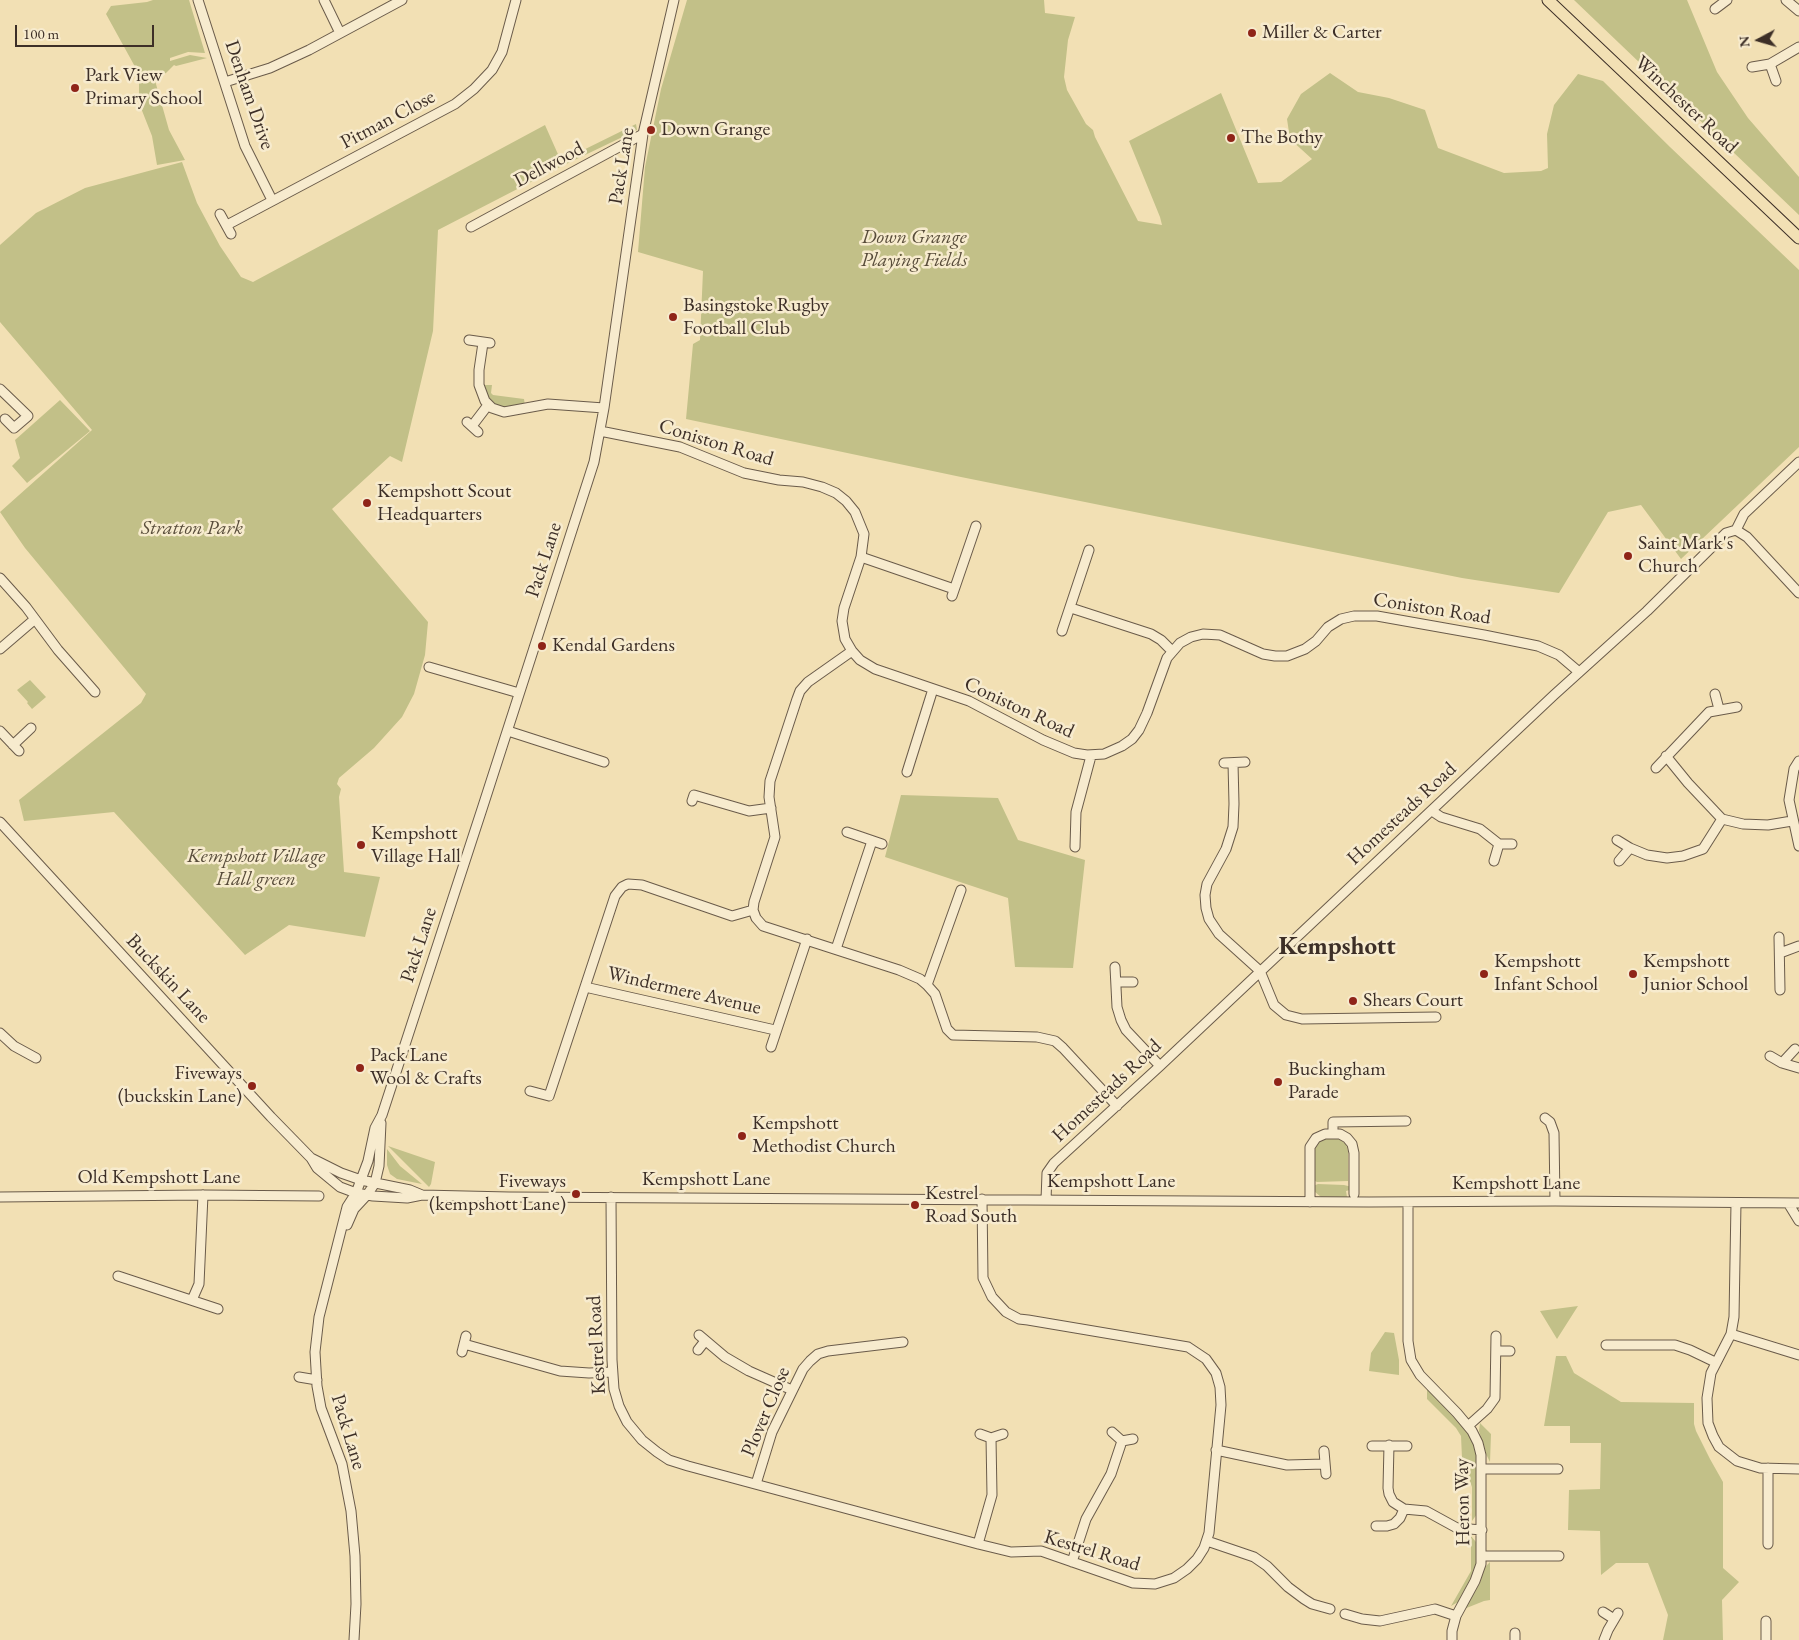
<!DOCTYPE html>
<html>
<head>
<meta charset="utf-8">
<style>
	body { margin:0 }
	#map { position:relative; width:1799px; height:1640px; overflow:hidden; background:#f2e0b4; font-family:"EB Garamond",serif }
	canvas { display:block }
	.north { position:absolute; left:1734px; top:15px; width:50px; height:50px; -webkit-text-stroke:4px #f7ebce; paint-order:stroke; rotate:264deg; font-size:14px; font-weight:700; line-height:20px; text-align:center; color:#3d2f27 }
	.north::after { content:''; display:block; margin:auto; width:18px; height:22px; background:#3d2f27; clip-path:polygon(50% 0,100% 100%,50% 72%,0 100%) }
	.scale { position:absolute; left:15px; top:25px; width:139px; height:22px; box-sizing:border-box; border:2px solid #3d2f27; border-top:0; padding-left:6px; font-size:15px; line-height:18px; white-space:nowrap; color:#3d2f27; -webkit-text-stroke:4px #f7ebce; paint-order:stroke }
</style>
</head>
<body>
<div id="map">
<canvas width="1799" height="1640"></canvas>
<div class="north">N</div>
<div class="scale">100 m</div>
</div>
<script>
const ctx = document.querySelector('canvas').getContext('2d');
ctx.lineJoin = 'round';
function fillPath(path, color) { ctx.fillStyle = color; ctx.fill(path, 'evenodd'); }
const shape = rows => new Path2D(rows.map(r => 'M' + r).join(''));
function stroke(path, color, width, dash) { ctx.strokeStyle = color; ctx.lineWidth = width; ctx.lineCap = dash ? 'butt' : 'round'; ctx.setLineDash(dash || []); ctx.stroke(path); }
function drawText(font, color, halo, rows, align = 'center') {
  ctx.font = font + ' "EB Garamond",serif'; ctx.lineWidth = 5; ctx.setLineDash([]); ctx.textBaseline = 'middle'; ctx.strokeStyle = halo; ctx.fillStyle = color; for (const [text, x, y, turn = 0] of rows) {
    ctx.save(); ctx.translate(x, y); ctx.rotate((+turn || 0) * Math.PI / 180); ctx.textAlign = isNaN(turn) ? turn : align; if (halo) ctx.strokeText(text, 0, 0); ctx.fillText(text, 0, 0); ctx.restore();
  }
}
fillPath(shape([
	[153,0,189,0,205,53,188,52,170,58,170,61,190,55,207,58,176,66,174,65,166,73,154,77,169,130,185,160,157,165,152,136,139,103,139,74,106,14,111,6,147,2],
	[687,0,1044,0,1045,13,1075,17,1068,40,1064,77,1067,90,1086,124,1093,130,1095,137,1138,221,1162,225,1160,217,1129,141,1221,93,1258,183,1281,182,1312,159,1290,139,1287,119,1301,94,1330,73,1358,92,1389,98,1425,110,1438,148,1504,173,1541,171,1548,168,1547,134,1554,105,1578,74,1603,81,1670,147,1799,270,1799,447,1681,559,1641,505,1608,512,1559,593,1462,578,961,477,686,419,693,344,700,340,703,271,638,252,645,167,661,89],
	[1574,0,1687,0,1717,72,1748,118,1799,177,1799,215],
	[636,124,637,130,560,167,438,230,433,331,402,462,390,456,332,509,428,622,425,655,414,694,402,717,374,748,339,778,337,784,341,789,339,797,344,872,380,877,365,937,289,925,245,955,114,812,24,821,19,800,141,703,146,694,25,548,0,512,92,430,0,322,0,245,36,213,85,188,182,162,197,203,220,246,241,277,253,282,545,125,561,161],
	[482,385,492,385,491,393,493,395,524,399,525,406,505,410,492,405],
	[60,400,90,431,27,483,12,466,20,458,15,440],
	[30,680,46,697,32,709,27,703,28,702,17,690],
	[901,795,998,798,1018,840,1085,860,1073,968,1015,967,1008,898,885,857],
	[1323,1138,1337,1138,1346,1144,1348,1151,1348,1181,1317,1182,1313,1180,1315,1146],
	[388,1146,435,1162,431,1184,429,1187],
	[387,1149,400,1166,422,1184,397,1179,390,1174,387,1165],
	[1318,1184,1344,1185,1352,1187,1350,1190,1346,1191,1347,1197,1321,1197,1314,1191,1313,1186],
	[1578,1306,1557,1339,1540,1311],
	[1385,1332,1394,1333,1399,1360,1399,1375,1369,1371,1371,1353],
	[1556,1356,1566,1356,1574,1373,1621,1402,1694,1403,1694,1424,1696,1431,1710,1459,1723,1482,1723,1568,1739,1582,1722,1600,1723,1640,1663,1640,1668,1615,1648,1563,1616,1563,1601,1575,1600,1531,1568,1530,1569,1490,1600,1489,1601,1443,1570,1443,1570,1426,1544,1426],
	[1427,1389,1463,1427,1470,1437,1477,1452,1477,1514,1472,1521,1472,1487,1462,1458,1461,1436,1456,1428,1427,1399],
	[1480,1423,1491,1434,1490,1462,1486,1454,1479,1431],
	[1471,1536,1476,1542,1477,1549,1476,1568,1458,1602,1451,1606,1471,1571],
	[1490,1562,1490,1600,1484,1601,1464,1609,1480,1583,1484,1568]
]), '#c2c088');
const minor = shape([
	[198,0,245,146,272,200],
	[324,0,340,33],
	[1786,0,1799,11],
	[1715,9,1727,0],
	[1770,64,1776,81],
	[1752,67,1770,64,1799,47],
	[225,82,270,68,309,50,402,0],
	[220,214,231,234],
	[227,225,455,104,474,89,492,70,502,52,516,0],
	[471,227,643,134],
	[469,340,490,343],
	[483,343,479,370,479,385,485,401,492,408,504,412,548,404,604,408],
	[0,389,28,416,14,428,5,419],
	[467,422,478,432],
	[472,426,488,405],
	[600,431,680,447,744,473,779,480,803,482,822,487,836,493,846,501,855,512,864,534,861,557,844,608,842,621,845,639,852,651,860,660,875,669,969,701,1043,740,1074,753,1087,755,1104,754,1122,746,1132,739,1139,730,1147,713,1167,658,1180,643,1191,637,1203,634,1220,635,1263,654,1275,656,1287,656,1305,649,1316,641,1328,627,1341,619,1354,616,1377,616,1484,635,1538,646,1559,655,1579,672],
	[1736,530,1744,514,1799,462],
	[1736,530,1747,537,1799,593],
	[861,557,954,589],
	[0,578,26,607,58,650,95,692],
	[952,596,976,526],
	[1071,608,1151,634,1161,640,1172,651],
	[1062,631,1089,550],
	[0,649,35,619],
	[852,651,808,682,800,691,797,699,770,781,769,797,775,837,754,902,753,910,756,918,763,926,899,970,920,979,927,985,935,994,947,1029,953,1035,1037,1037,1055,1041,1063,1048,1117,1106],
	[429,667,519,693],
	[1715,694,1719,709],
	[0,731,19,751],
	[508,731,604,762],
	[13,745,31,728],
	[1666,756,1688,783,1722,819,1743,824,1768,825,1792,821],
	[1799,761,1794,769,1789,800,1799,846],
	[1224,763,1245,762],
	[1233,763,1234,804,1233,827,1226,849,1207,884,1205,895,1206,908,1209,919,1219,934,1260,971,1274,1005,1286,1015,1302,1019,1436,1017],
	[1656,768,1709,712,1737,707],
	[907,772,933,689],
	[692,801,694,795,749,811,771,808],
	[1432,811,1441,817,1480,829,1499,844],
	[0,822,271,1117,311,1158,317,1168,340,1187,356,1193,373,1196,407,1198,422,1195,509,1197,1369,1202,1555,1201,1799,1203],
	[847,832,882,844],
	[1617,840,1630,848,1647,855,1667,858,1683,856,1703,849,1722,819],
	[1075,847,1076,812,1091,756],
	[1494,861,1499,844,1512,844],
	[1619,861,1630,848],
	[1779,937,1780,990],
	[836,949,872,841],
	[1780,953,1799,946],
	[1115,967,1117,1007,1121,1020,1126,1030,1160,1066],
	[1116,982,1133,982],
	[927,985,961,890],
	[585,987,775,1030],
	[0,1033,14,1046,36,1058],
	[771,1047,807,939],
	[1770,1056,1782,1063,1799,1068],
	[1782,1063,1795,1049],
	[530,1091,549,1096,615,896,622,887,628,884,642,885,732,916,753,910],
	[1545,1118,1550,1122,1554,1133,1555,1201],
	[1333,1134,1333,1122,1406,1121],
	[311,1158,341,1173,361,1180,410,1190,422,1195],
	[0,1197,203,1195,319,1196],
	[611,1197,612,1360,614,1389,619,1406,627,1422,642,1440,657,1452,669,1460,688,1466,978,1544,1011,1552,1041,1551,1133,1583,1155,1584,1174,1578,1187,1569,1197,1559,1204,1548,1209,1533,1221,1405,1220,1387,1216,1373,1206,1359,1188,1347,1028,1320,1019,1319,1006,1312,992,1297,983,1278,982,1199],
	[1046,1200,1047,1173,1054,1163,1160,1066,1554,695,1647,611,1726,533,1736,530],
	[1310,1202,1310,1147,1316,1138,1325,1134,1340,1134,1347,1138,1352,1144,1354,1153,1354,1194],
	[1408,1202,1408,1341,1411,1360,1420,1375,1457,1413,1472,1431,1478,1443,1481,1455,1481,1564,1475,1581,1456,1616,1452,1631,1452,1640],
	[1736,1203,1734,1317,1731,1334,1711,1373,1707,1398,1708,1423,1713,1436,1719,1447,1737,1461,1760,1468,1799,1469],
	[1788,1203,1799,1221],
	[347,1225,354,1209,367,1195,375,1183,379,1166,381,1123],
	[118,1276,218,1309],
	[192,1300,199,1284,203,1195],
	[1731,1334,1799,1355],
	[699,1335,725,1357,749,1371,792,1390],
	[464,1344,560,1371,589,1373,612,1372],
	[1606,1345,1675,1345,1690,1350,1715,1362],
	[698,1350,705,1341],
	[1496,1351,1510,1351],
	[462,1352,466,1336],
	[299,1377,317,1380],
	[1468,1426,1487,1409,1495,1398,1496,1336],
	[1112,1432,1122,1441,1133,1439],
	[980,1434,991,1438,1003,1434],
	[1389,1445,1388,1488,1389,1494,1393,1502,1404,1509,1426,1511,1457,1528,1482,1530],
	[1372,1446,1407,1446],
	[1216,1450,1287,1465,1325,1464],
	[1324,1451,1326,1474],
	[1768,1468,1768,1544],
	[1482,1469,1558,1469],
	[756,1484,772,1432,803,1369,810,1361,818,1354,828,1351,903,1342],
	[1376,1526,1387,1526,1394,1524,1400,1518,1404,1509],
	[1207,1541,1254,1557,1267,1566,1288,1587,1304,1599,1312,1604,1330,1609],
	[978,1544,992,1495,991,1438],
	[1482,1556,1559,1556],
	[1072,1562,1086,1519,1111,1474,1122,1441],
	[1603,1612,1614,1619],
	[1345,1614,1362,1619,1380,1621,1435,1609,1456,1616],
	[1766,1621,1766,1640],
	[1515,1633,1515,1640],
	[354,1640,356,1604,355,1556,351,1511,342,1464,321,1408,317,1386,315,1352,319,1317,347,1207,356,1193,368,1161,375,1128,382,1115,483,806,594,462,604,408,643,134,674,0],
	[1604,1640,1608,1630,1618,1613]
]);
const major = shape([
	[1548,0,1799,238]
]);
stroke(minor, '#6a5b4a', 11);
stroke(major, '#3d2f27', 13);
stroke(minor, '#f7ebce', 9);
stroke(major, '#f2e0b4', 11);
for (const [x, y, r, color] of [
	[1252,33,5,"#8f2418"],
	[75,88,5,"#8f2418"],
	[651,130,5,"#8f2418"],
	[1231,138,5,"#8f2418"],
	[673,317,5,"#8f2418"],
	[367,503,5,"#8f2418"],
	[1628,556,5,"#8f2418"],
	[542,646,5,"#8f2418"],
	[361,845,5,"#8f2418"],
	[1484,974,5,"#8f2418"],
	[1633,974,5,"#8f2418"],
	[1353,1001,5,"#8f2418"],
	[360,1068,5,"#8f2418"],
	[1278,1082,5,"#8f2418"],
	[252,1086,5,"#8f2418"],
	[742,1136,5,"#8f2418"],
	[576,1194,5,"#8f2418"],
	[915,1205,5,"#8f2418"]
]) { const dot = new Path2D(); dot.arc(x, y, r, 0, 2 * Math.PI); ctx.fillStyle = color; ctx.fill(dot); stroke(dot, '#f7ebce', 2); }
drawText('20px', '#3d2f27', '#f7ebce', [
	["Miller & Carter",1262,33],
	["Park View",85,76],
	["Primary School",85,99],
	["Down Grange",661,130],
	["The Bothy",1241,138],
	["Basingstoke Rugby",683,306],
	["Football Club",683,329],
	["Kempshott Scout",377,492],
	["Headquarters",377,515],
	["Saint Mark's",1638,544],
	["Church",1638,567],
	["Kendal Gardens",552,646],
	["Kempshott",371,834],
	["Village Hall",371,857],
	["Kempshott",1494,962],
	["Infant School",1494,985],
	["Kempshott",1643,962],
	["Junior School",1643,985],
	["Shears Court",1363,1001],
	["Pack Lane",370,1056],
	["Wool & Crafts",370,1079],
	["Buckingham",1288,1070],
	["Parade",1288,1093],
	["Fiveways",242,1074,"right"],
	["(buckskin Lane)",242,1097,"right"],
	["Kempshott",752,1124],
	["Methodist Church",752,1147],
	["Fiveways",566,1182,"right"],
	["(kempshott Lane)",566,1205,"right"],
	["Kestrel",925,1194],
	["Road South",925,1217]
], 'left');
drawText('20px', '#3d2f27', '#f7ebce', [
	["Denham Drive",249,95,71],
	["Winchester Road",1686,105,43],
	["Pitman Close",388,120,-28],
	["Dellwood",549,165,-28],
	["Pack Lane",622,166,-81],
	["Coniston Road",716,443,17],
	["Pack Lane",544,560,-72],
	["Coniston Road",1432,609,9],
	["Coniston Road",1019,708,25],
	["Homesteads Road",1402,814,-43],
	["Pack Lane",419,945,-72],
	["Buckskin Lane",168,979,47],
	["Windermere Avenue",684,991,13],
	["Homesteads Road",1107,1091,-43],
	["Old Kempshott Lane",159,1178],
	["Kempshott Lane",706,1180],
	["Kempshott Lane",1111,1182],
	["Kempshott Lane",1516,1184],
	["Kestrel Road",597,1345,-93],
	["Plover Close",766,1412,-67],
	["Pack Lane",348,1432,73],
	["Heron Way",1463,1502,-91],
	["Kestrel Road",1092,1551,17]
]);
drawText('italic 20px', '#584c3a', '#f7ebce', [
	["Down Grange",914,238],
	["Playing Fields",914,261],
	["Stratton Park",192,529],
	["Kempshott Village",256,857],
	["Hall green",256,880]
]);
drawText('bold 25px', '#3d2f27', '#f7ebce', [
	["Kempshott",1337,947]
]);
</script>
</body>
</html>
